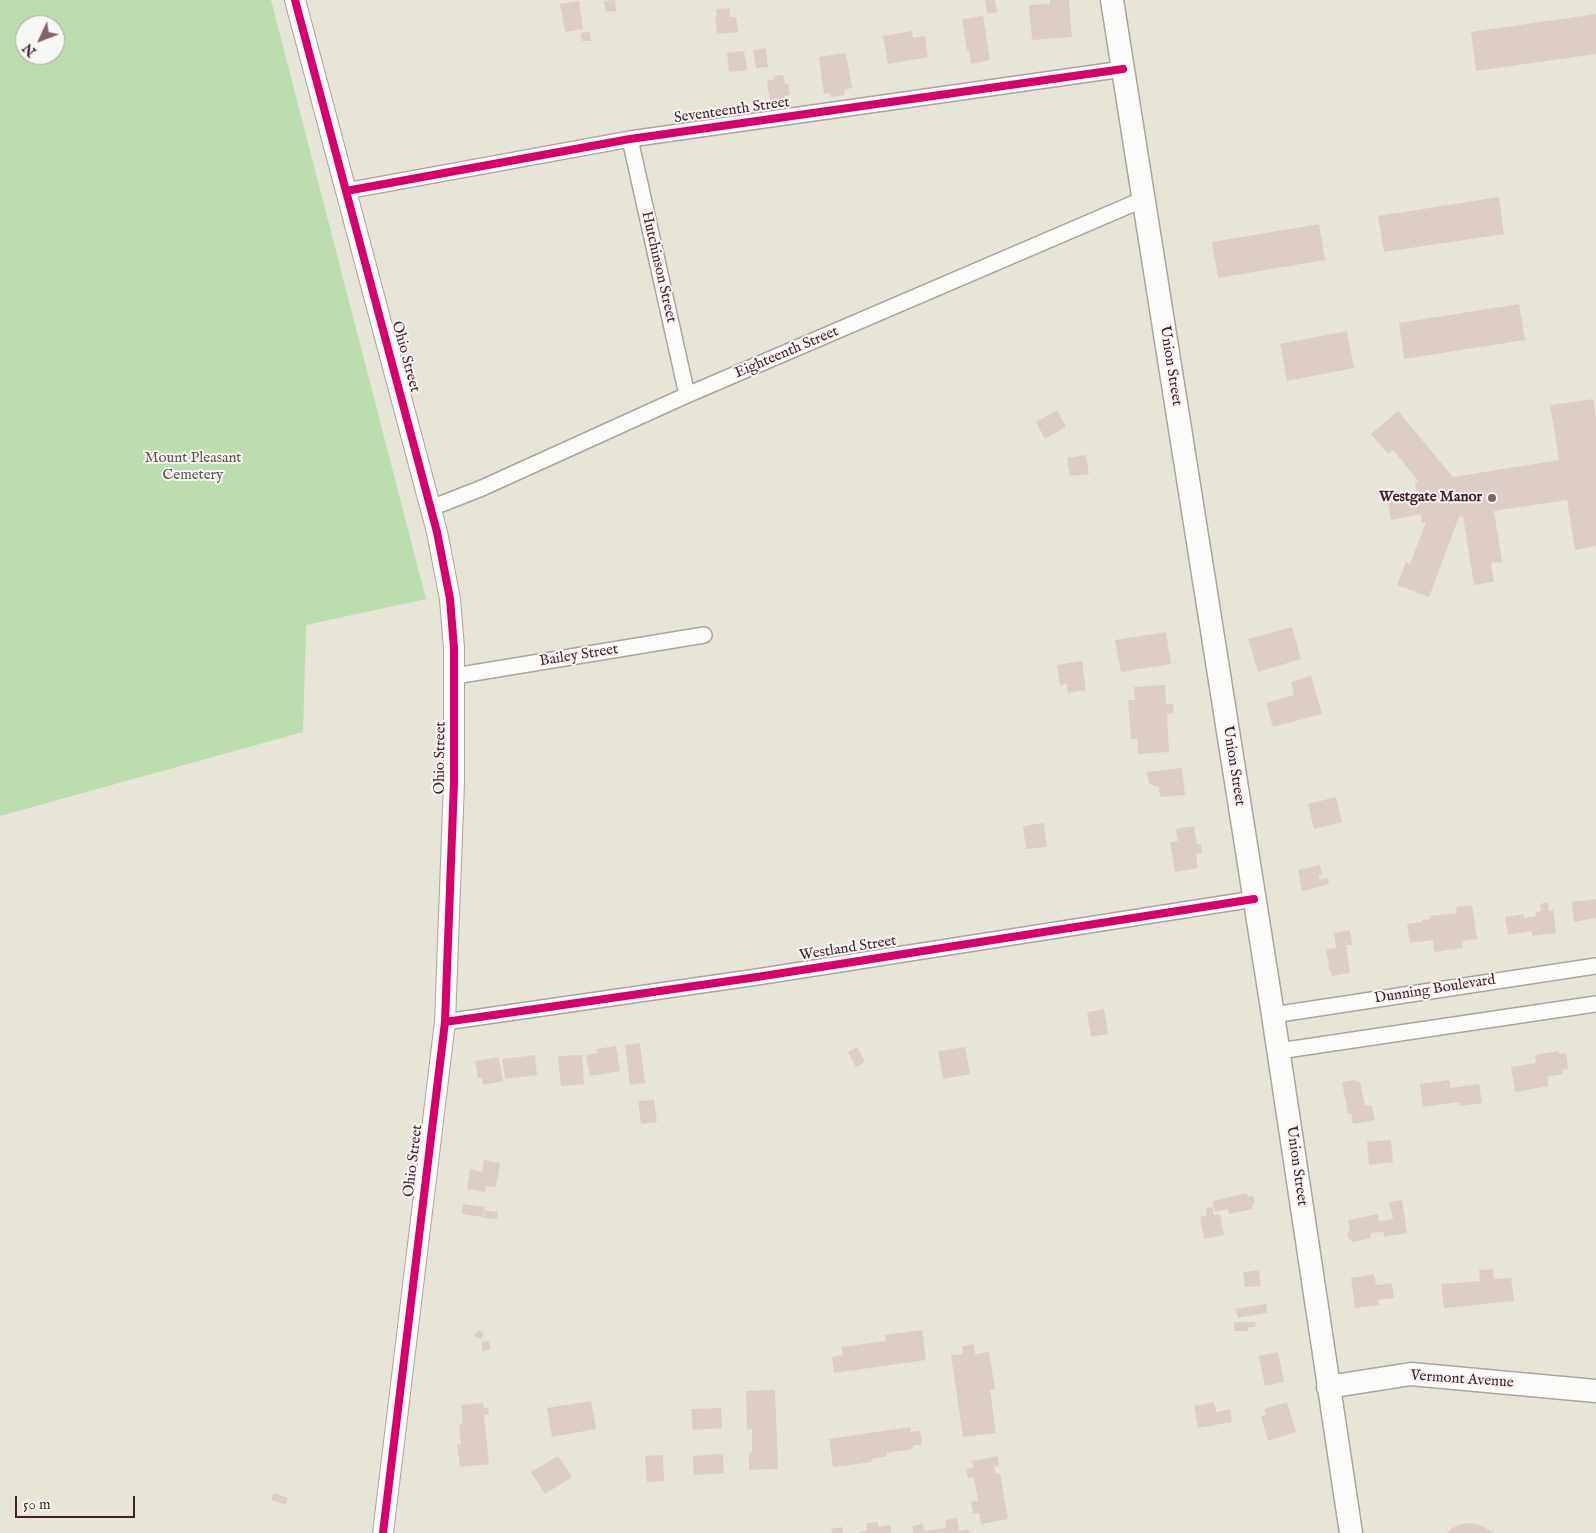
<!DOCTYPE html>
<html>
<head>
<meta charset="utf-8">
<style>
	body { margin:0 }
	#map { position:relative; width:1596px; height:1533px; overflow:hidden; background:#e7e5d8; font-family:"IM FELL English",serif }
	canvas { display:block }
	.north { position:absolute; left:15px; top:15px; width:50px; height:50px; box-sizing:border-box; background:#f6f6f2; border:1px solid #b1a0a2; border-radius:50%; rotate:227deg; font-size:14px; font-weight:700; line-height:20px; text-align:center; color:#4a1f2b }
	.north::after { content:''; display:block; margin:auto; width:18px; height:22px; background:#816468; clip-path:polygon(50% 0,100% 100%,50% 72%,0 100%) }
	.scale { position:absolute; left:15px; top:1496px; width:120px; height:22px; box-sizing:border-box; border:2px solid #4a1f2b; border-top:0; padding-left:6px; font-size:15px; line-height:18px; white-space:nowrap; color:#4a1f2b; -webkit-text-stroke:4px #f6f6f2; paint-order:stroke }
</style>
</head>
<body>
<div id="map">
<canvas width="1596" height="1533"></canvas>
<div class="north">N</div>
<div class="scale">50 m</div>
</div>
<script>
const ctx = document.querySelector('canvas').getContext('2d');
ctx.lineJoin = 'round';
function fillPath(path, color) { ctx.fillStyle = color; ctx.fill(path, 'evenodd'); }
const shape = rows => new Path2D(rows.map(r => 'M' + r).join(''));
function stroke(path, color, width, dash) { ctx.strokeStyle = color; ctx.lineWidth = width; ctx.lineCap = dash ? 'butt' : 'round'; ctx.setLineDash(dash || []); ctx.stroke(path); }
function drawText(font, color, halo, rows, align = 'center') {
  ctx.font = font + ' "IM FELL English",serif'; ctx.lineWidth = 4; ctx.setLineDash([]); ctx.textBaseline = 'middle'; ctx.strokeStyle = halo; ctx.fillStyle = color; for (const [text, x, y, turn = 0] of rows) {
    ctx.save(); ctx.translate(x, y); ctx.rotate((+turn || 0) * Math.PI / 180); ctx.textAlign = isNaN(turn) ? turn : align; if (halo) ctx.strokeText(text, 0, 0); ctx.fillText(text, 0, 0); ctx.restore();
  }
}
fillPath(shape([
	[0,0,271,0,426,599,306,625,303,732,0,816],
	[25,25,55,25,55,55,25,55]
]), '#bcddad');
fillPath(shape([
	[615,0,616,11,606,12,604,1],
	[985,0,995,0,997,12,987,14],
	[1050,0,1069,0,1072,37,1032,40,1029,5,1050,4],
	[579,1,583,29,565,32,560,4],
	[729,8,730,17,736,17,738,32,717,34,715,17,717,16,716,9],
	[1596,14,1596,54,1476,71,1471,32],
	[983,16,990,60,971,64,969,51,967,51,962,19],
	[912,31,913,38,925,36,928,57,888,64,883,36],
	[590,32,591,41,582,41,581,33],
	[766,48,768,67,756,68,753,50],
	[744,51,747,70,729,72,727,53],
	[846,53,852,88,844,90,845,95,831,97,830,93,824,94,819,57],
	[783,75,785,84,788,84,790,95,784,96,786,104,776,105,776,100,770,101,767,81,775,79,774,76],
	[1499,197,1504,234,1384,252,1378,216],
	[1319,224,1325,260,1218,278,1212,242],
	[1519,304,1525,340,1404,359,1399,323],
	[1347,331,1354,368,1287,381,1280,344],
	[1593,399,1596,418,1596,546,1575,550,1567,500,1494,511,1502,562,1491,563,1494,582,1474,585,1463,516,1459,517,1429,597,1397,585,1406,562,1410,564,1426,522,1422,523,1421,514,1391,520,1387,496,1416,491,1415,483,1419,482,1393,450,1388,454,1371,434,1398,411,1453,477,1559,460,1550,405],
	[1057,410,1066,427,1045,439,1036,422],
	[1086,455,1089,474,1070,476,1067,458],
	[1292,627,1301,659,1258,672,1248,639],
	[1166,632,1171,664,1121,672,1115,640],
	[1082,661,1086,690,1068,693,1067,684,1060,685,1057,665],
	[1311,676,1322,714,1273,727,1266,703,1294,695,1291,682],
	[1165,685,1166,704,1173,704,1174,713,1167,714,1169,752,1138,754,1137,739,1131,739,1128,700,1135,700,1134,687],
	[1182,768,1185,795,1160,797,1159,787,1149,784,1147,772],
	[1336,797,1342,822,1314,829,1308,804],
	[1044,823,1047,847,1026,849,1023,826],
	[1194,826,1197,844,1201,844,1202,853,1196,854,1198,868,1175,872,1170,842,1178,841,1176,829],
	[1320,865,1322,875,1318,876,1320,880,1328,878,1329,884,1302,891,1298,870],
	[1596,899,1596,918,1574,922,1572,902],
	[1548,902,1549,911,1553,910,1556,933,1532,936,1532,931,1508,935,1505,917,1524,914,1524,918,1536,916,1535,912,1541,911,1540,904],
	[1472,905,1477,939,1462,941,1463,948,1434,952,1433,940,1410,943,1407,924,1422,922,1422,920,1431,919,1430,916,1457,913,1456,907],
	[1350,930,1352,945,1346,945,1350,973,1332,976,1331,971,1329,971,1328,957,1327,957,1326,949,1336,948,1334,933],
	[1104,1009,1108,1034,1091,1037,1087,1012],
	[640,1043,645,1083,630,1085,625,1045],
	[616,1046,620,1071,590,1076,586,1055,597,1053,596,1049],
	[857,1047,865,1062,856,1067,848,1052],
	[965,1047,970,1074,943,1079,938,1051],
	[1559,1051,1559,1054,1566,1053,1568,1069,1562,1070,1563,1074,1547,1077,1549,1086,1515,1092,1511,1067,1536,1063,1535,1055],
	[535,1055,537,1075,505,1079,502,1059],
	[582,1055,584,1084,561,1086,558,1056],
	[499,1057,503,1081,483,1085,482,1078,478,1078,475,1061],
	[1355,1080,1356,1082,1360,1081,1365,1106,1372,1105,1375,1120,1353,1124,1351,1113,1348,1114,1342,1082],
	[1449,1080,1450,1088,1479,1084,1482,1103,1460,1106,1459,1102,1423,1107,1420,1084],
	[654,1100,657,1122,641,1124,638,1101],
	[1391,1140,1393,1162,1369,1165,1367,1142],
	[484,1160,500,1163,496,1187,486,1186,485,1192,467,1189,470,1169,482,1172],
	[1247,1193,1248,1197,1253,1196,1255,1204,1252,1205,1252,1209,1229,1214,1228,1209,1215,1212,1213,1201],
	[1402,1200,1407,1233,1384,1237,1384,1232,1370,1233,1371,1238,1353,1242,1349,1239,1347,1234,1350,1230,1348,1220,1378,1214,1379,1221,1393,1219,1389,1202],
	[463,1204,485,1207,483,1217,462,1214],
	[1213,1207,1214,1215,1220,1214,1224,1235,1204,1239,1200,1217,1207,1215,1206,1208],
	[485,1210,498,1212,497,1219,484,1218],
	[1493,1269,1494,1279,1511,1278,1514,1301,1444,1308,1441,1284,1480,1281,1479,1270],
	[1259,1270,1261,1286,1245,1287,1243,1272],
	[1374,1274,1376,1285,1392,1283,1394,1298,1378,1300,1379,1305,1355,1308,1351,1278],
	[1266,1304,1267,1313,1238,1318,1236,1309],
	[1234,1322,1255,1322,1256,1326,1248,1328,1249,1331,1234,1331],
	[478,1330,484,1334,481,1339,474,1336],
	[922,1330,926,1360,834,1373,832,1357,843,1355,841,1347,886,1341,885,1335],
	[489,1341,490,1350,482,1351,481,1342],
	[974,1344,975,1354,989,1352,995,1389,990,1390,996,1433,963,1437,951,1355,963,1354,962,1346],
	[1278,1352,1284,1382,1265,1386,1259,1356],
	[775,1390,778,1469,749,1470,749,1453,752,1452,752,1429,747,1430,746,1391],
	[591,1401,596,1429,552,1437,547,1408],
	[1214,1402,1216,1412,1230,1409,1232,1422,1198,1428,1194,1406],
	[1287,1402,1296,1432,1268,1441,1261,1417,1266,1415,1264,1409],
	[483,1403,484,1408,488,1408,489,1415,484,1415,489,1464,460,1467,457,1444,461,1444,459,1425,463,1424,461,1405],
	[721,1408,722,1428,693,1430,691,1409],
	[910,1427,911,1432,920,1431,922,1444,913,1446,913,1449,887,1453,887,1456,871,1459,872,1462,833,1467,829,1439],
	[723,1454,724,1473,694,1475,693,1456],
	[663,1455,664,1481,647,1482,645,1456],
	[558,1456,572,1477,545,1494,531,1472],
	[998,1456,999,1466,994,1467,996,1474,1000,1473,1008,1519,981,1524,979,1513,973,1514,971,1502,978,1501,974,1477,968,1478,966,1469,973,1468,972,1461],
	[274,1493,288,1498,286,1505,271,1500],
	[957,1518,959,1531,969,1529,970,1533,913,1533,912,1526,923,1524,924,1531,946,1528,945,1520],
	[878,1522,879,1527,890,1525,891,1533,857,1533,867,1530,866,1523],
	[1472,1523,1482,1526,1493,1533,1447,1533,1451,1529,1461,1524],
	[842,1527,843,1533,832,1533,831,1529]
]), '#dccec6');
const minor = shape([
	[630,139,687,395],
	[346,191,630,139,1123,69],
	[431,508,482,488,687,395,1144,199],
	[455,676,704,635],
	[1273,1015,1596,966],
	[445,1022,757,977,1254,899],
	[1279,1051,1596,1004]
]);
const tertiary = shape([
	[295,0,437,532,450,599,454,648,454,782,445,1022,383,1533]
]);
const secondary = shape([
	[1112,0,1273,1015,1351,1533],
	[1328,1387,1411,1374,1596,1391]
]);
stroke(minor, '#aaa49e', 18);
stroke(tertiary, '#aaa49e', 22);
stroke(secondary, '#aaa49e', 25);
stroke(minor, '#fbfbf9', 15);
stroke(tertiary, '#fbfbf9', 20);
stroke(secondary, '#fbfbf9', 22);
stroke(shape([
	[295,0,437,532,450,599,454,648,454,782,445,1022,383,1533],
	[346,191,630,139,1123,69],
	[445,1022,757,977,1254,899]
]), '#d6006c', 8);
for (const [x, y, r, color] of [
	[1492,498,5,"#816468"]
]) { const dot = new Path2D(); dot.arc(x, y, r, 0, 2 * Math.PI); ctx.fillStyle = color; ctx.fill(dot); stroke(dot, '#f6f6f2', 2); }
drawText('15px', '#4a1f2b', '#f6f6f2', [
	["Seventeenth Street",732,111,-8],
	["Hutchinson Street",658,267,77],
	["Eighteenth Street",787,353,-23],
	["Ohio Street",405,357,75],
	["Union Street",1170,366,81],
	["Bailey Street",579,656,-9],
	["Ohio Street",441,758,-89],
	["Union Street",1233,766,81],
	["Westland Street",848,949,-9],
	["Dunning Boulevard",1435,990,-9],
	["Ohio Street",414,1161,-83],
	["Union Street",1296,1166,82],
	["Vermont Avenue",1462,1380,4]
]);
drawText('15px', '#625648', '#f6f6f2', [
	["Mount Pleasant",193,459],
	["Cemetery",193,476]
]);
drawText('bold 15px', '#4a1f2b', '#f6f6f2', [
	["Westgate Manor",1482,498]
], 'right');
</script>
</body>
</html>
